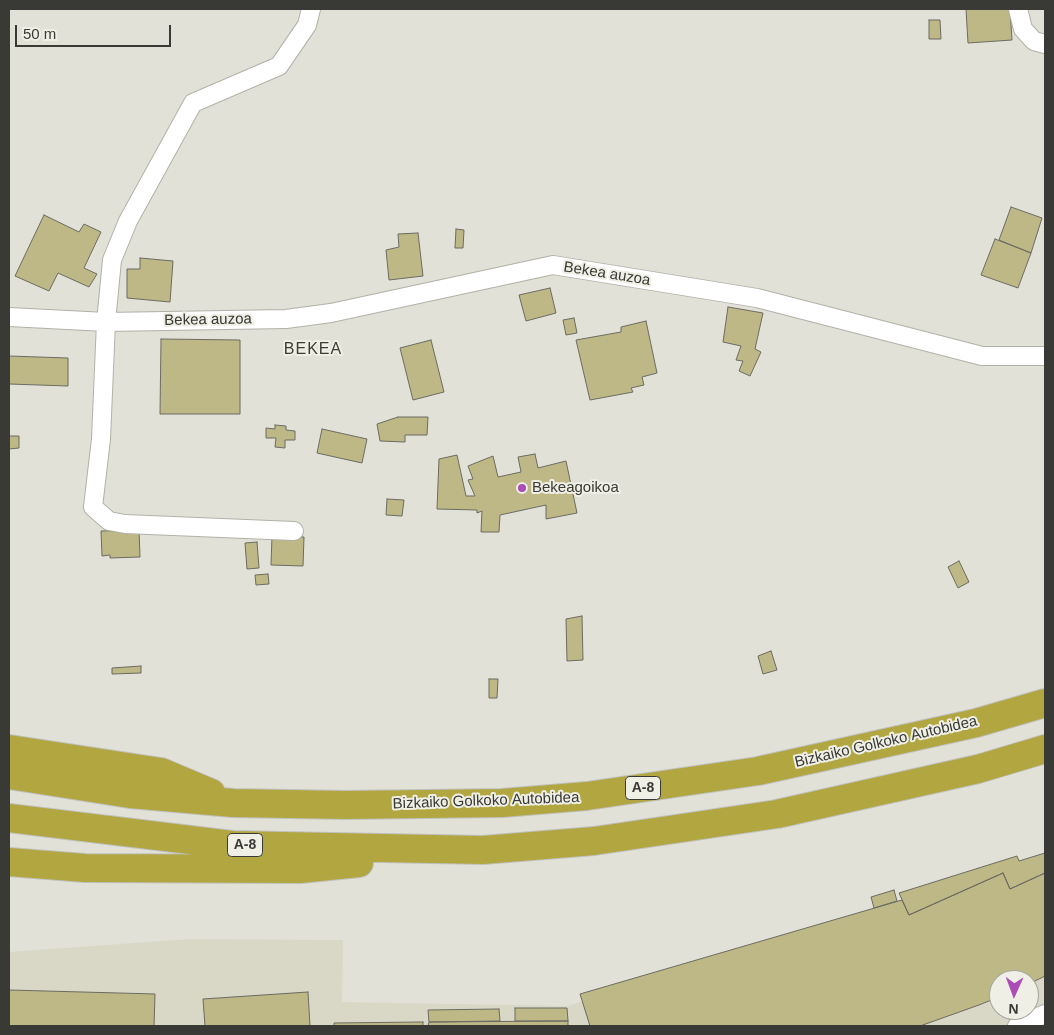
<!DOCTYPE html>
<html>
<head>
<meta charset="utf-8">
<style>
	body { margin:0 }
	#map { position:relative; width:1054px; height:1035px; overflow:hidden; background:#e2e1d8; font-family:Arial,sans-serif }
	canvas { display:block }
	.frame { position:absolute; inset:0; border:10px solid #393935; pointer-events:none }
	.north { position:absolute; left:989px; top:970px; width:50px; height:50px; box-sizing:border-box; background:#efefe5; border:1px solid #a6a69f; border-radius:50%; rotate:182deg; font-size:14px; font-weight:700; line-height:20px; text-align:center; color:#393935 }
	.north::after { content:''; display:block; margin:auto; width:18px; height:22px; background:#aa4db6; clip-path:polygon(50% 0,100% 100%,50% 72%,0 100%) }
	.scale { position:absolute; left:15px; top:25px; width:156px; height:22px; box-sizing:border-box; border:2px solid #393935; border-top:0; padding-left:6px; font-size:15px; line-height:18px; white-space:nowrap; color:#393935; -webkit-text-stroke:4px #efefe5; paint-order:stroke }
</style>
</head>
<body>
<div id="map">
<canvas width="1054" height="1035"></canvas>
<div class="frame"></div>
<div class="north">N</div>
<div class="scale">50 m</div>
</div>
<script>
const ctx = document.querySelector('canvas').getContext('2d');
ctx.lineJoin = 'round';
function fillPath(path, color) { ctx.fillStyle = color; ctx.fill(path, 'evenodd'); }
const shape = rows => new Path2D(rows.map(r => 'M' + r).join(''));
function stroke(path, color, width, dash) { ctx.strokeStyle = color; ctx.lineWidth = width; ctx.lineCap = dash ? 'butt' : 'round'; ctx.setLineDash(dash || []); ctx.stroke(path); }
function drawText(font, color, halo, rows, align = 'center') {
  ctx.font = font + ' Arial,sans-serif'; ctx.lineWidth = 4; ctx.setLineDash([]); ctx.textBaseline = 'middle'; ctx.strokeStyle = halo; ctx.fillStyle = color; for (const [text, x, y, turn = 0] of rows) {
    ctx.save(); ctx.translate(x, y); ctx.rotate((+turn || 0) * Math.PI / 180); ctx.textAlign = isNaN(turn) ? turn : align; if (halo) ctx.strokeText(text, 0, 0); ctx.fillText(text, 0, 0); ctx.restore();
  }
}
fillPath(shape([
	[1045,857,1045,1026,9,1026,9,952,190,939,343,940,342,1002,568,1006],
	[999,980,1029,980,1029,1010,999,1010]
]), '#d9d8c7');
const building = shape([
	[966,9,1010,9,1012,40,968,43,966,9],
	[929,20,940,20,941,39,929,39,929,20],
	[1011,207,1042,218,1031,253,999,240,1011,207],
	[44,215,79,232,84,224,101,232,84,268,97,274,89,287,58,273,49,291,15,276,44,215],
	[456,229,464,230,463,248,455,248,456,229],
	[418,233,423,276,389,280,386,250,399,247,398,234,418,233],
	[995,239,1031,253,1018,288,981,275,995,239],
	[140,258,173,261,170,302,127,298,127,269,140,269,140,258],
	[550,288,556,313,526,321,519,295,550,288],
	[728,307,763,313,755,349,761,352,750,376,739,371,743,361,736,360,741,346,723,342,728,307],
	[574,318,577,333,566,335,563,320,574,318],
	[646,321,657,373,642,377,644,385,631,388,633,392,590,400,576,340,621,332,621,327,646,321],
	[161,339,240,340,240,414,160,414,161,339],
	[431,340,444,392,413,400,400,348,431,340],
	[9,356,68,358,68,386,9,384,9,356],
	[398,417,428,417,427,435,405,435,405,442,380,441,377,424,398,417],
	[275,425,286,426,286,430,295,431,295,440,285,440,285,448,275,447,276,438,266,438,266,428,275,429,275,425],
	[322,429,367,439,362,463,317,453,322,429],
	[9,436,19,436,19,448,9,449,9,436],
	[535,454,538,468,566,461,577,513,546,519,546,505,500,515,499,532,481,532,482,511,477,513,477,510,437,509,439,459,457,455,466,496,475,496,468,480,473,479,468,466,493,456,498,477,521,472,518,457,535,454],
	[387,499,404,500,402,516,386,515,387,499],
	[139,530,140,557,110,558,110,555,102,556,101,531,139,530],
	[272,536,304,537,303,566,271,565,272,536],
	[257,542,259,568,247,569,245,543,257,542],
	[959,561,969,582,958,588,948,567,959,561],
	[268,574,269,584,256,585,255,575,268,574],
	[582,616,583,660,567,661,566,619,582,616],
	[771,651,777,670,763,674,758,656,771,651],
	[141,666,141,673,112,674,112,668,141,666],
	[489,679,498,679,497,698,489,698,489,679],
	[1045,853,1045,873,1010,889,1003,873,909,915,899,893,1017,856,1019,861,1045,853],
	[1003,873,1010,889,1045,873,1045,976,1029,984,1029,980,999,980,999,997,979,1005,920,1026,590,1026,580,994,902,900,909,915,1003,873],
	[894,890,897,901,874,908,871,897,894,890],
	[9,990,155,994,154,1026,9,1026,9,990],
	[308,992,310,1026,205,1026,203,999,308,992],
	[515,1008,567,1008,568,1021,515,1021,515,1008],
	[499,1009,500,1021,429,1022,428,1010,499,1009],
	[568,1021,568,1026,428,1026,429,1022,568,1021],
	[423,1022,423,1026,334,1026,334,1023,423,1022]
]);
fillPath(building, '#bdb886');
stroke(building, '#6b6b62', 1);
const minor = shape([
	[1018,9,1023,29,1034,41,1045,44],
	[9,317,106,322,286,319,331,313,553,265,757,298,982,356,1045,356],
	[294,531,125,524,109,521,93,507,101,439,106,322,112,260,128,221,193,103,279,66,307,25,311,9],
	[1017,1026,1045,1014]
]);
const motorway = shape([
	[9,749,161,772,211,793],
	[9,775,130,794,233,803,346,805,502,803,587,796,758,771,976,723,1045,703],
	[9,818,232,845,483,850,594,841,777,814,978,769,1045,749],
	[9,862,85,868,300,869,359,863]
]);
stroke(minor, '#b2b1a8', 20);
stroke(motorway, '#c0c0be', 30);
stroke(minor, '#fff', 18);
stroke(motorway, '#b1a63f', 28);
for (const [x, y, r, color] of [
	[522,488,5,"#aa4db6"]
]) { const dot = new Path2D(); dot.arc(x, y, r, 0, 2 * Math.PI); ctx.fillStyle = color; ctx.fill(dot); stroke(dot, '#efefe5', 2); }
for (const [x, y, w] of [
	[643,788,35],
	[245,845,35]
]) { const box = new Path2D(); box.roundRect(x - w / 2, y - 11.5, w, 23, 4); ctx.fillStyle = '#efefe5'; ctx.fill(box); stroke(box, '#393935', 1); }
drawText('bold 14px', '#393935', null, [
	["A-8",643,788],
	["A-8",245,845]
]);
drawText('15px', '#393935', '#efefe5', [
	["Bekea auzoa",607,274,9],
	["Bekea auzoa",208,320,-1],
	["Bizkaiko Golkoko Autobidea",886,742,-13],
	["Bizkaiko Golkoko Autobidea",486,801,-2]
]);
drawText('15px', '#393935', '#efefe5', [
	["Bekeagoikoa",532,488]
], 'left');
ctx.letterSpacing = '1px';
drawText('16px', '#3d3d35', '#efefe5', [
	["BEKEA",313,350]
]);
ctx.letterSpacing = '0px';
</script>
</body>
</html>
